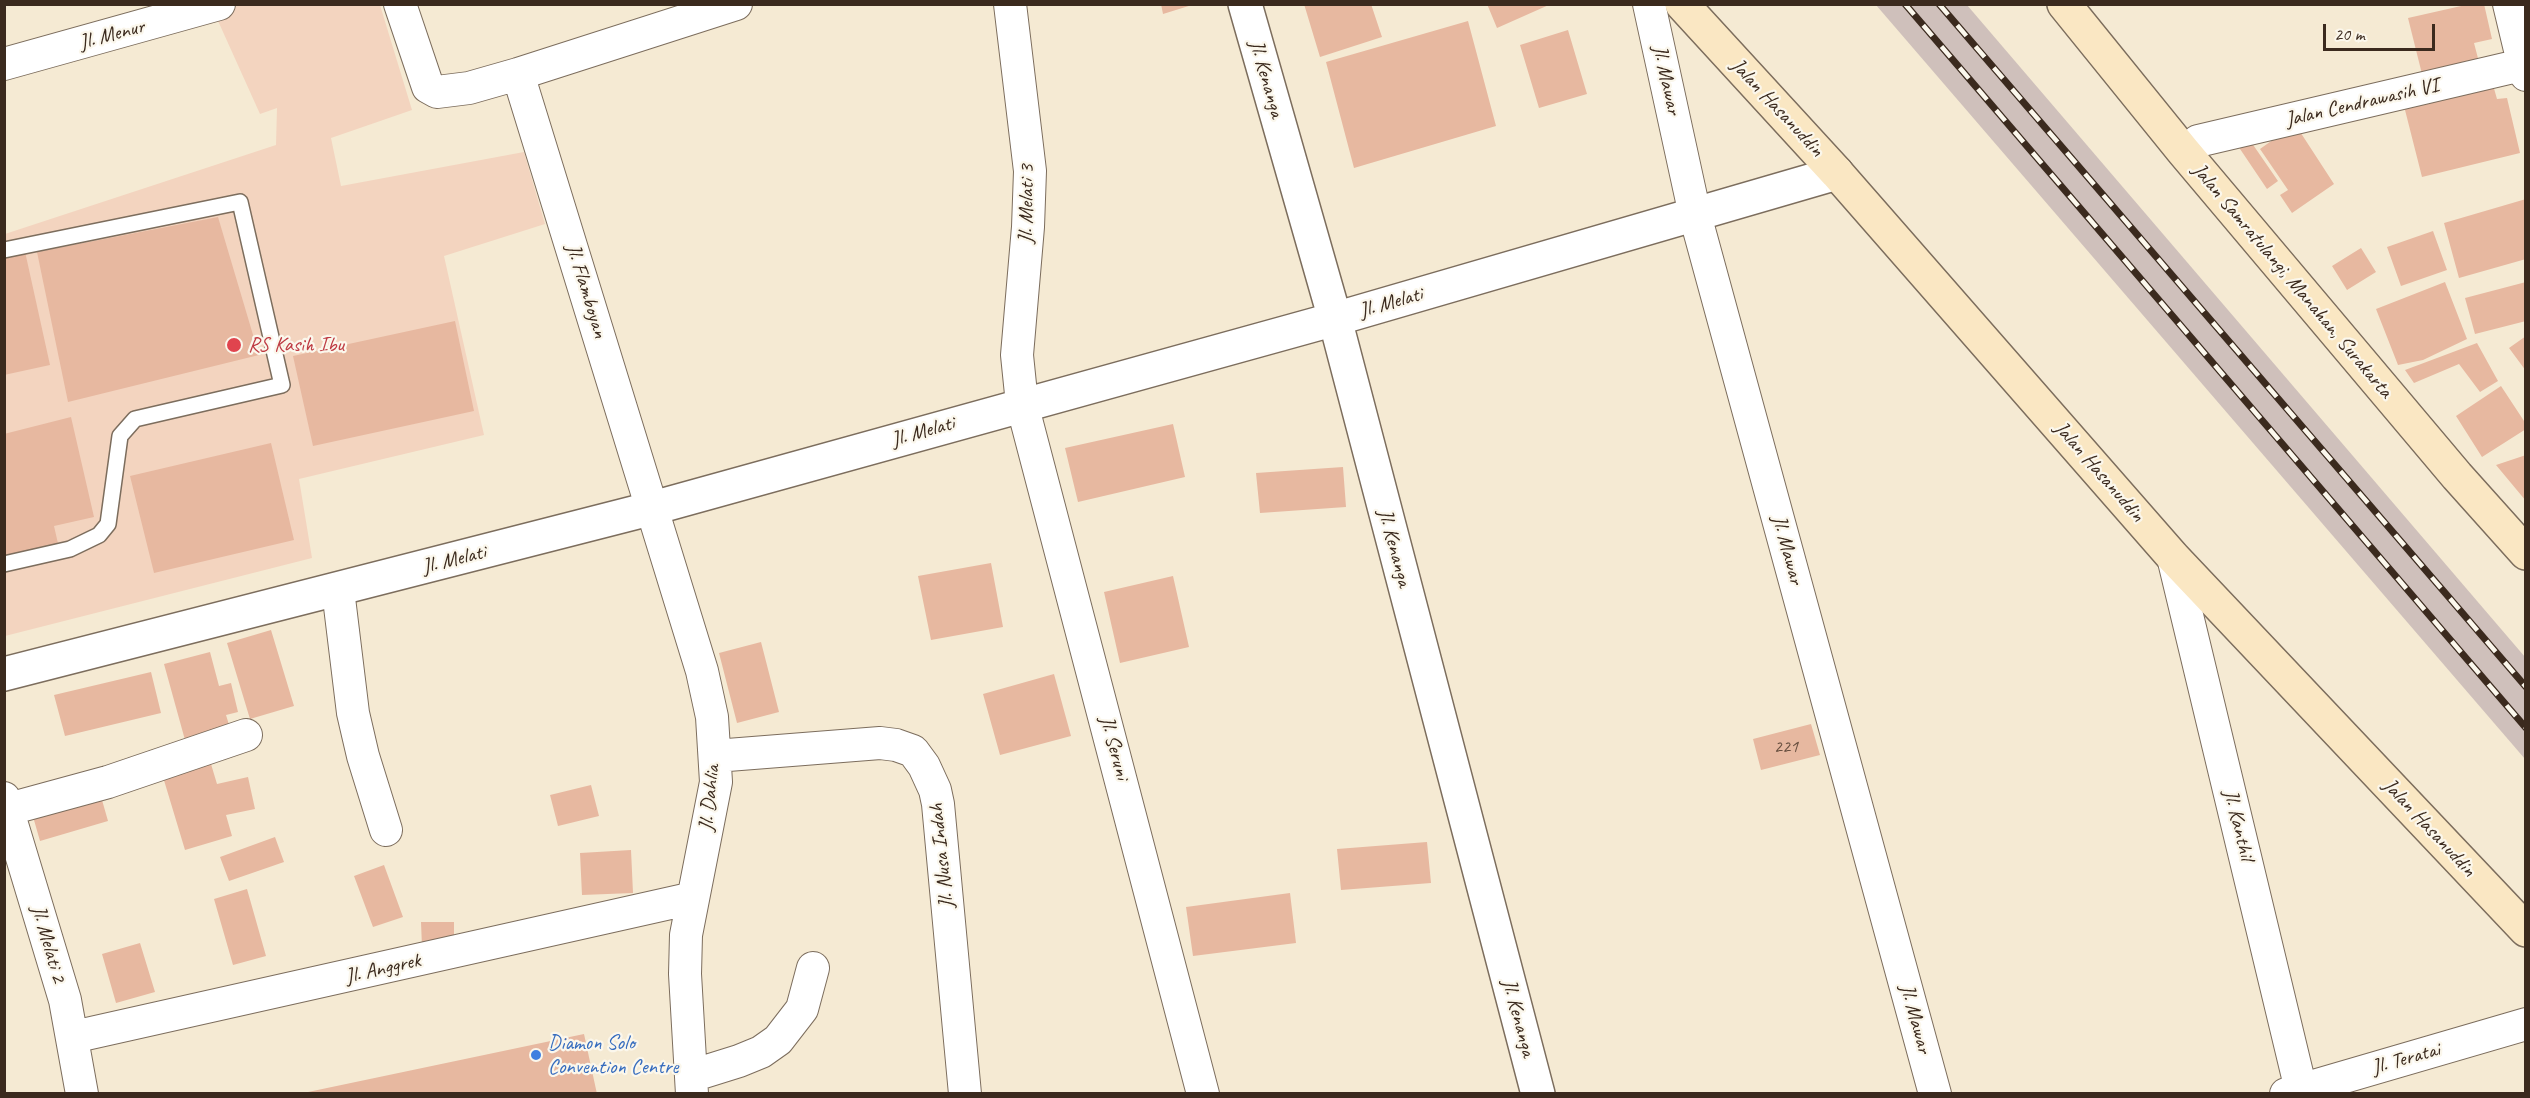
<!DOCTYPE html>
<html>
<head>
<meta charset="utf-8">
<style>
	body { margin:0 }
	#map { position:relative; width:2530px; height:1098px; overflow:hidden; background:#f5ead3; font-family:Caveat,sans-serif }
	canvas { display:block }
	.frame { position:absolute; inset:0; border:6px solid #3b2a1e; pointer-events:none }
	.scale { position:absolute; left:2323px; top:24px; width:112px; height:27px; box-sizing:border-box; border:3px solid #3b2a1e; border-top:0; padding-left:8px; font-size:18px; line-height:21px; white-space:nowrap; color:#3b2a1e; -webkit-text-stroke:4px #fbf7ec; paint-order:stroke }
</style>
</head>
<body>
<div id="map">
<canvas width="2530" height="1098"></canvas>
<div class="frame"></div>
<div class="scale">20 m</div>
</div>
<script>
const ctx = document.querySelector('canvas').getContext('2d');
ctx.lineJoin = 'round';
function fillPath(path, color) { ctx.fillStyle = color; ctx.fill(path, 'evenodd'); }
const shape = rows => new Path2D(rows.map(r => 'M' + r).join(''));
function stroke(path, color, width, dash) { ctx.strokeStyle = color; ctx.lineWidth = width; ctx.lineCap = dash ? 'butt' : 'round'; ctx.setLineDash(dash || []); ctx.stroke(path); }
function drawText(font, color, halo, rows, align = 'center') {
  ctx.font = font + ' Caveat,sans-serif'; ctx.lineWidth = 4.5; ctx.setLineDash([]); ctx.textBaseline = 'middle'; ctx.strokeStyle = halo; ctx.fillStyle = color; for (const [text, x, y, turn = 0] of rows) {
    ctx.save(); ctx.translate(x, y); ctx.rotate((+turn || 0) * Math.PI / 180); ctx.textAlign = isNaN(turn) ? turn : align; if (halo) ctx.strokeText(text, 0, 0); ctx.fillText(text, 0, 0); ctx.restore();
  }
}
fillPath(shape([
	[241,5,380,5,412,110,331,138,341,186,524,152,545,224,444,256,484,435,299,479,312,558,5,636,5,234,276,145,277,108,260,114,214,12]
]), '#f3d4bf');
fillPath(shape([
	[1876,5,1967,5,2525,657,2525,759]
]), '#cfc0bb');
fillPath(shape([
	[1161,4,1192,4,1192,5,1163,14],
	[1304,4,1371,4,1382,37,1320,57],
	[1487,4,1551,4,1497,28],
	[2470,4,2484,4,2492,39,2474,43,2480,66,2423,78,2408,18],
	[1468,21,1496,126,1354,168,1326,62],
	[1568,30,1587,94,1539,108,1520,45],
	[2493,85,2497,99,2507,98,2520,153,2422,177,2404,106],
	[2295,124,2334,184,2292,213,2280,195,2288,190,2260,149],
	[2247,136,2278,181,2267,189,2236,143],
	[2526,199,2526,259,2459,278,2444,223],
	[218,217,259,355,68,402,37,252],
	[2433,231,2447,270,2401,286,2387,247],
	[24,247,50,365,4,375,4,251],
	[2361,248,2376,272,2347,290,2332,266],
	[2445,282,2467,339,2423,360,2398,365,2376,309],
	[2526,282,2526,321,2475,334,2465,298],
	[455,321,474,411,313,446,293,356],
	[2526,336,2526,371,2509,348],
	[2477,343,2498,381,2480,392,2459,364,2414,383,2405,370],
	[2501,386,2526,424,2526,429,2482,457,2456,416],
	[71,417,94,517,54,526,59,548,4,561,4,434],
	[1173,424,1185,477,1078,502,1065,448],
	[271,443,294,540,154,573,130,476],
	[2526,455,2526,501,2496,465],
	[1343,467,1346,507,1260,513,1256,473],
	[991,563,1003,627,931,640,918,576],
	[1173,576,1189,647,1120,663,1104,592],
	[271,630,294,706,250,719,227,643],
	[761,642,779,712,737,723,719,653],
	[210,652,219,686,231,683,238,712,226,715,230,728,185,740,164,664],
	[151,672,161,713,65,736,54,695],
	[1054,674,1071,736,1000,755,983,694],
	[1811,724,1820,755,1761,770,1753,739],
	[211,764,217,784,248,777,255,809,226,815,232,836,185,850,163,777],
	[591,785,599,816,558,826,550,795],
	[98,786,108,821,40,841,30,806],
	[275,837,284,862,229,881,220,857],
	[1427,842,1431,883,1341,890,1337,849],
	[631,850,633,893,582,895,580,853],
	[384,865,403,917,373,927,354,876],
	[247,889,266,956,233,965,214,899],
	[1290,893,1296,943,1193,956,1186,907],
	[421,922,454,922,454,947,422,947],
	[140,943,155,992,116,1003,102,954],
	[584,1034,597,1094,308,1094,308,1092]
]), '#e7b8a0');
const service = shape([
	[4,250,240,202,282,385,135,419,120,436,108,524,99,535,70,549,4,564]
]);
const minor = shape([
	[400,4,428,87,437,92,469,88,518,74,736,4],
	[1010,4,1030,171,1028,227,1017,355,1022,404,1203,1094],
	[1649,4,1695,215,1935,1094],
	[2509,4,2526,75],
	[4,64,219,4],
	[518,74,702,671,712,717,716,782,686,935,685,974,692,1094],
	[2198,141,2526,64],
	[2173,557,2302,1094],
	[338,590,353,713,363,756,386,830],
	[715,756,880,743,896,745,913,751,924,766,935,790,938,804,965,1094],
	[4,798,65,1000,82,1094],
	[9,809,108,782,246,735],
	[73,1037,693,898],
	[691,1076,739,1061,761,1052,778,1040,802,1009,813,968],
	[2286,1094,2526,1024]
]);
const tertiary = shape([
	[1245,4,1335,319,1538,1094],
	[4,674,653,508,1335,319,1837,173]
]);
const secondary = shape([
	[1682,4,1837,173,2173,557,2526,930],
	[2064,4,2183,151,2457,476,2526,553]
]);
stroke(service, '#7c6d5d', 18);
stroke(minor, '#7c6d5d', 34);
stroke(tertiary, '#7c6d5d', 36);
stroke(secondary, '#7c6d5d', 36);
stroke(service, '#fff', 15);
stroke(minor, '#fff', 32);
stroke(tertiary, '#fff', 33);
stroke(secondary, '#fae7c3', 33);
const rail = shape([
	[1905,4,2526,728],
	[1939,4,2526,687]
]);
stroke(rail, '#3b2a1e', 7);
stroke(rail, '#fbf7ec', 4.5, [14]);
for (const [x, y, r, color] of [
	[234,345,8,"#e0444e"],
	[536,1055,6,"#3f7fe0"]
]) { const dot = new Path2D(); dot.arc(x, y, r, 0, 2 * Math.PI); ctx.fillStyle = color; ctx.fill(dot); stroke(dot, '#fbf7ec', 2); }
drawText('18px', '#664e3e', null, [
	["221",1786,747]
]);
drawText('21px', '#3b2a1e', '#fbf7ec', [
	["Jl. Menur",112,35,-15],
	["Jl. Kenanga",1266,79,74],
	["Jl. Mawar",1666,80,78],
	["Jalan Cendrawasih VI",2362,103,-13],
	["Jalan Hasanuddin",1777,108,47],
	["Jl. Melati 3",1027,204,-89],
	["Jalan Samratulangi, Manahan, Surakarta",2292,281,50],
	["Jl. Flamboyan",586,291,73],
	["Jl. Melati",1391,303,-16],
	["Jl. Melati",923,432,-16],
	["Jalan Hasanuddin",2099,472,49],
	["Jl. Kenanga",1394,548,75],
	["Jl. Mawar",1787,550,75],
	["Jl. Melati",454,560,-14],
	["Jl. Seruni",1114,748,75],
	["Jl. Dahlia",710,798,-84],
	["Jl. Kanthil",2238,825,76],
	["Jalan Hasanuddin",2429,828,47],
	["Jl. Nusa Indah",942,856,-96],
	["Jl. Melati 2",48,944,74],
	["Jl. Anggrek",383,969,-13],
	["Jl. Kenanga",1518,1018,75],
	["Jl. Mawar",1915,1019,75],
	["Jl. Teratai",2406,1059,-16]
]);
drawText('21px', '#be3a42', '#fbf7ec', [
	["RS Kasih Ibu",248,345]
], 'left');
drawText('21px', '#366cbe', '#fbf7ec', [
	["Diamon Solo",548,1043],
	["Convention Centre",548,1067]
], 'left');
</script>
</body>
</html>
